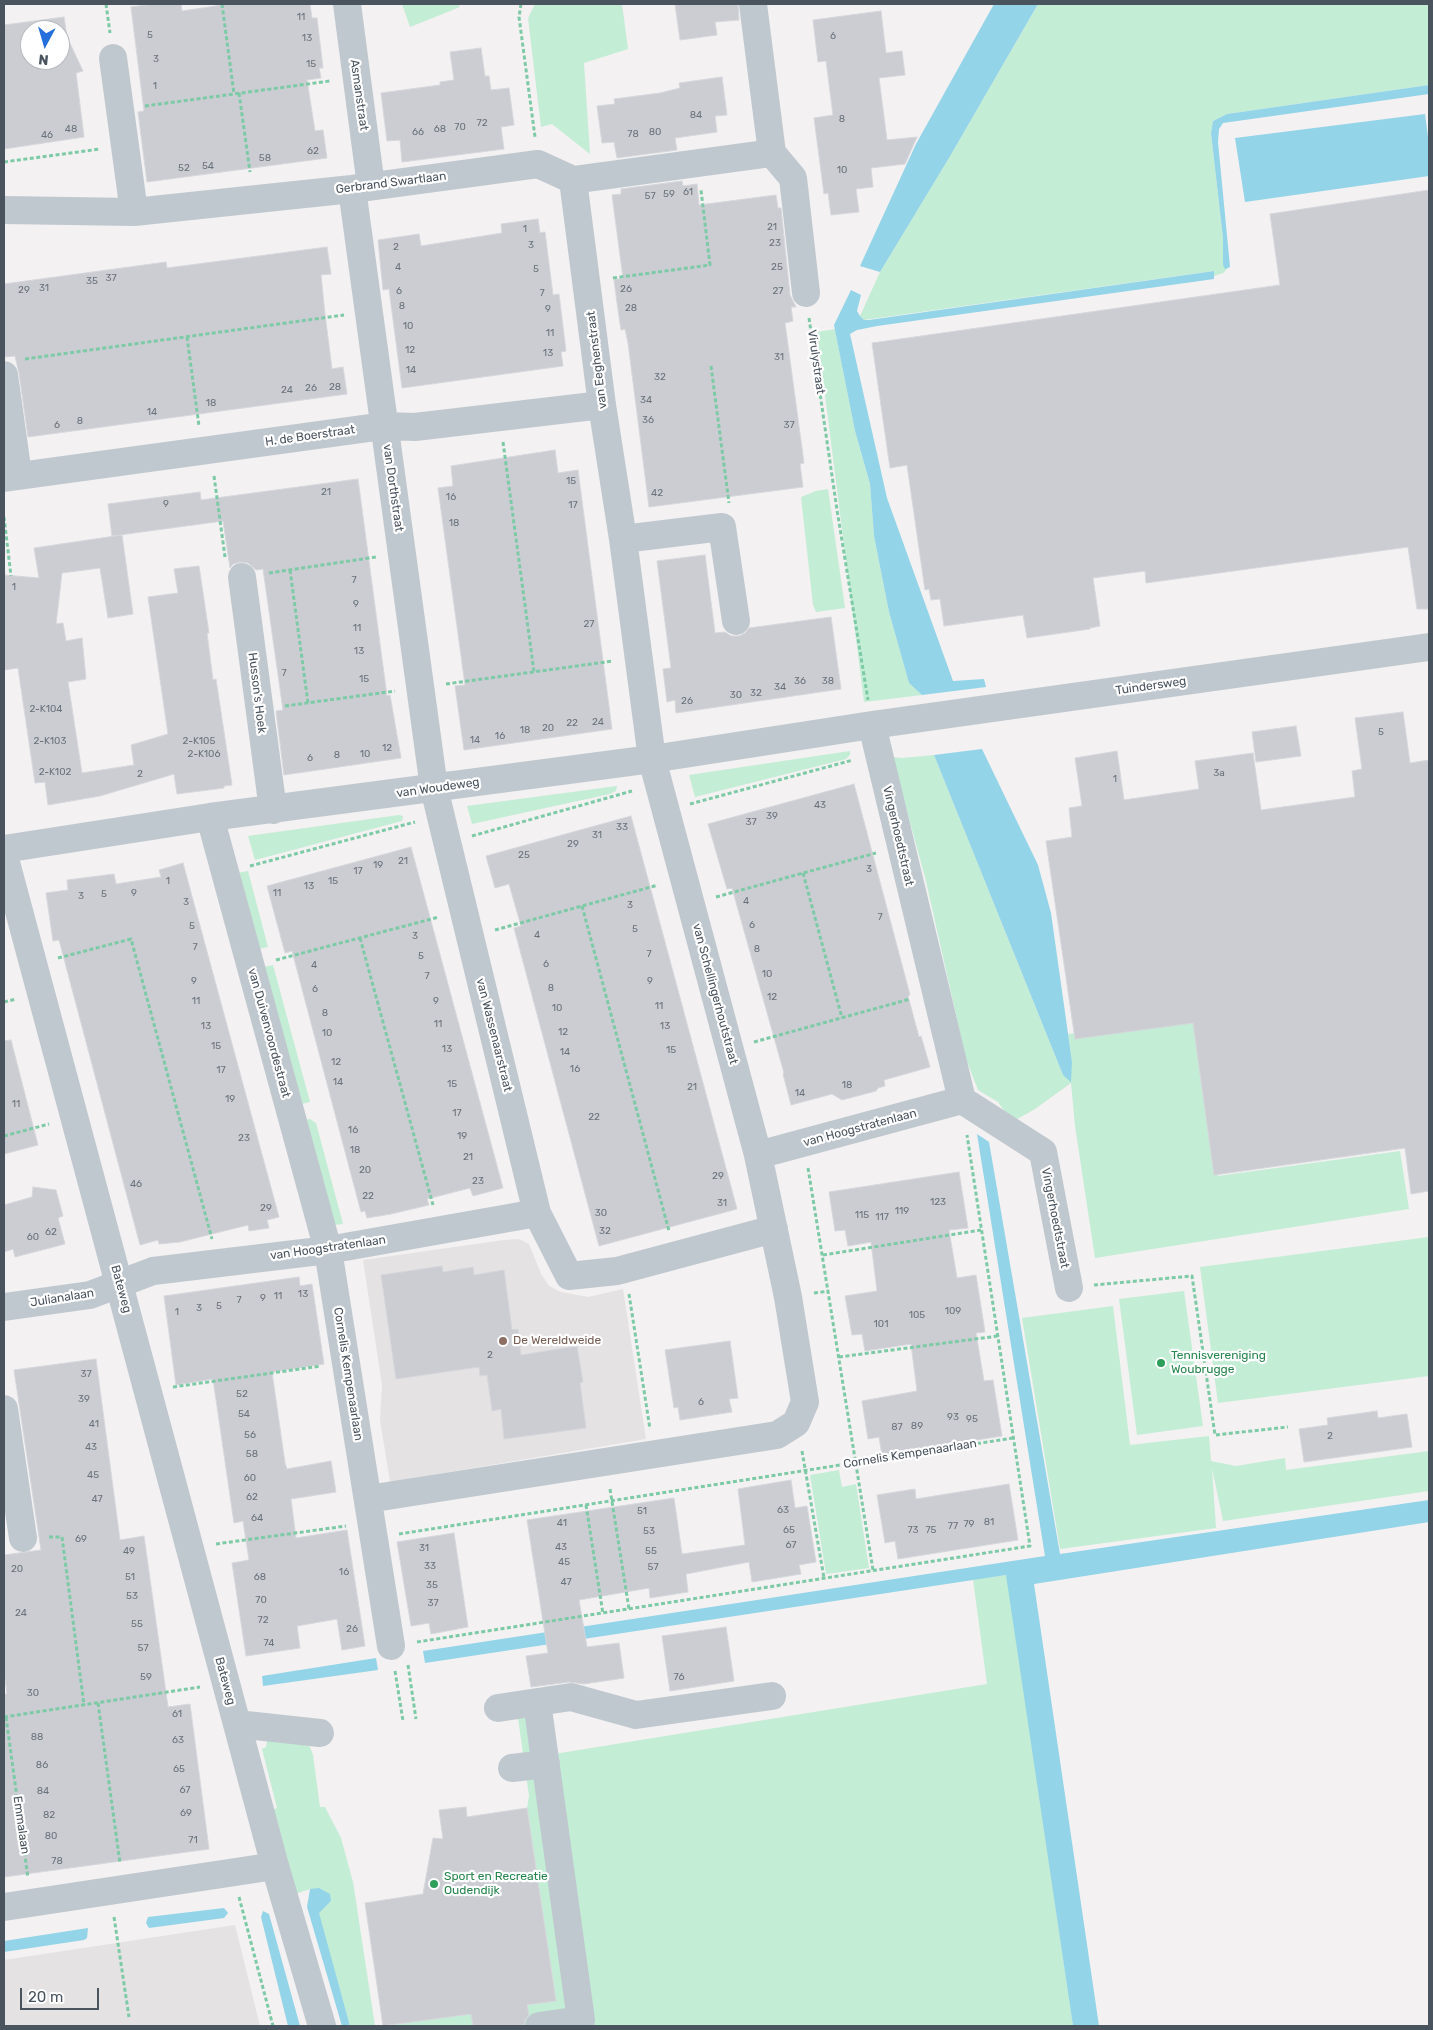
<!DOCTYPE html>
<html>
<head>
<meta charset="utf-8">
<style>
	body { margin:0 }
	#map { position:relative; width:1433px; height:2030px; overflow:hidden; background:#f3f1f1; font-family:Rubik,sans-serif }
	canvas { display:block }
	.frame { position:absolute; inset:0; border:5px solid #4a545e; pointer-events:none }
	.north { position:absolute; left:20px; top:20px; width:50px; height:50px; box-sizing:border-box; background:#fff; border:1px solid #b7bbbf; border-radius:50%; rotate:186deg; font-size:14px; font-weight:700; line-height:20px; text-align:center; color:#4a545e }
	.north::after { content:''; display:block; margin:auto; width:18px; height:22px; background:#246fdb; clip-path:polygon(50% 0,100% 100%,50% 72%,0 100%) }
	.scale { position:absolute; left:20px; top:1988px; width:79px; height:22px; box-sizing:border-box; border:2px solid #4a545e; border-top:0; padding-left:6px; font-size:15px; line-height:18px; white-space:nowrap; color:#4a545e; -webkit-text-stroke:4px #fff; paint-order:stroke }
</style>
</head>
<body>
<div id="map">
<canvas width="1433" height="2030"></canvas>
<div class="frame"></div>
<div class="north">N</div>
<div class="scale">20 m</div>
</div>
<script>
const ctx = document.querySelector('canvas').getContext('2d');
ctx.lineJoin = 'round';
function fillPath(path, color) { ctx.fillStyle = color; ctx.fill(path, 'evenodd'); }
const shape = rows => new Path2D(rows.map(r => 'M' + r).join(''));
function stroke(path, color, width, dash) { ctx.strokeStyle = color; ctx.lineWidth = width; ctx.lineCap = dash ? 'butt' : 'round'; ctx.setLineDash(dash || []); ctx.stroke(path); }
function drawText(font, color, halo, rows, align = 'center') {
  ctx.font = font + ' Rubik,sans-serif'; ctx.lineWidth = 4.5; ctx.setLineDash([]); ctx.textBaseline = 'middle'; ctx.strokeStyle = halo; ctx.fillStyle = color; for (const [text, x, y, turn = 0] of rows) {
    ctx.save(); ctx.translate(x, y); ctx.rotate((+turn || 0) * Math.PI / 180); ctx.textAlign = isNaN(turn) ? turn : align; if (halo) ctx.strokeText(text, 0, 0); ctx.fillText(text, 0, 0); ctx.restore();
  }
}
fillPath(shape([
	[519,1239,529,1244,541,1274,549,1286,561,1292,588,1297,623,1289,646,1439,390,1482,380,1420,382,1385,363,1260,504,1240],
	[235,1925,260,2026,4,2026,4,1960]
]), '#e4e2e3');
fillPath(shape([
	[402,4,458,4,460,7,410,27],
	[535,4,622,4,628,49,584,63,590,154,552,124,541,127,528,18],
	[1038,4,1429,4,1429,85,1227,114,1213,121,1211,133,1223,238,1223,265,1228,268,1223,273,1214,276,1213,271,864,320,860,316,880,272,949,158],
	[835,329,855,431,870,484,874,536,889,612,909,683,922,695,864,702,817,332],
	[828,489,845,608,816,612,813,605,801,497,816,491],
	[850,751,850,755,846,759,695,797,689,775],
	[934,755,1063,1075,1072,1062,1068,1034,1198,1016,1218,1176,1400,1151,1409,1209,1095,1258,1075,1126,1071,1083,1035,1109,1012,1122,998,1102,978,1090,966,1059,925,877,892,757,902,758],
	[617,786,616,791,610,794,472,824,467,806],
	[399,815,403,816,402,821,255,860,248,836],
	[248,871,268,947,254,950,233,874],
	[273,965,310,1102,297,1105,259,968],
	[310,1119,316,1123,343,1224,334,1225,299,1121],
	[1429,1237,1429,1376,1218,1403,1200,1267],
	[1184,1291,1203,1426,1137,1435,1119,1299],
	[1113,1306,1130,1445,1209,1436,1211,1461,1236,1466,1285,1458,1286,1470,1429,1451,1429,1491,1223,1521,1212,1468,1216,1528,1060,1549,1022,1318],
	[839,1470,842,1487,856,1484,869,1568,826,1574,810,1475],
	[1007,1575,1073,2026,386,2026,556,2001,527,1808,529,1796,518,1718,542,1714,548,1755,987,1684,973,1579],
	[267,1741,299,1741,310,1747,313,1755,320,1807,325,1807,341,1838,353,1882,375,2026,350,2026,318,1913,331,1901,310,1889,295,1894,271,1810,277,1808,262,1749,266,1747]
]), '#c3edd5');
fillPath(shape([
	[994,4,1038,4,949,158,880,272,860,266,916,144],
	[1429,85,1429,94,1223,123,1219,129,1218,142,1230,267,1225,269,1223,265,1223,238,1211,133,1213,121,1227,114],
	[1425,114,1429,145,1429,176,1245,202,1235,138],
	[1214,271,1214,279,877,326,857,330,850,334,887,498,953,681,984,679,986,687,922,695,909,683,889,612,874,536,870,484,855,431,834,325,851,290,861,295,857,311,860,316,864,320,869,320],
	[982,749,1038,865,1051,913,1072,1062,1071,1082,1063,1075,934,755],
	[977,1134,989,1142,1060,1554,1429,1500,1429,1522,1034,1584,1099,2026,1073,2026,1006,1575,425,1663,423,1651,1045,1556],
	[376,1658,378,1670,263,1686,262,1676],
	[319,1888,330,1894,331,1901,319,1913,350,2026,342,2026,307,1907,310,1889],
	[224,1908,228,1913,224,1918,149,1928,146,1923,148,1917],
	[263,1911,269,1914,300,2026,288,2026,261,1917],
	[88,1928,87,1938,84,1940,4,1952,4,1941]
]), '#93d4e8');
const building = shape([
	[154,4,181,4,182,11,229,4,310,4,312,18,317,18,323,68,319,68,321,78,307,80,315,131,323,130,327,158,147,182,138,112,144,111,131,7,154,4],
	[675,4,738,4,739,20,715,22,717,35,680,40,675,4],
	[881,11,886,53,902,51,905,75,879,78,887,140,917,137,905,164,871,168,873,187,856,189,859,212,831,215,828,193,824,194,814,118,833,115,826,61,818,62,813,20,881,11],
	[64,17,67,37,83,71,76,73,84,137,4,149,4,25,64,17],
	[30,30,60,30,60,60,30,60,30,30],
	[481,48,485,76,489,76,491,90,509,88,514,125,501,127,504,149,402,162,400,140,387,141,381,93,440,85,440,82,454,80,450,52,481,48],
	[722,77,727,115,715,116,717,132,675,138,677,150,617,158,614,142,602,143,597,106,615,104,614,99,660,93,680,88,679,83,722,77],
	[682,181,683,186,697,184,699,205,776,195,778,208,781,208,790,295,796,307,791,307,793,321,785,323,804,463,800,464,803,487,649,507,628,343,625,329,621,330,617,303,614,280,623,278,612,195,621,194,621,189,682,181],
	[1429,190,1429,609,1417,609,1408,547,1146,583,1145,571,1093,578,1100,626,1090,628,1090,629,1027,638,1023,615,944,626,940,599,931,600,929,589,925,590,907,465,890,468,872,343,1280,285,1270,214,1429,190],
	[538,219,540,233,545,232,553,295,559,294,566,351,561,352,563,366,402,388,389,289,383,290,378,240,419,234,421,246,502,233,501,224,538,219],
	[327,247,331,274,321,275,325,314,332,369,343,367,347,394,28,437,19,373,15,356,4,357,4,284,166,262,167,268,327,247],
	[555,450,558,473,578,470,612,729,464,750,455,686,465,685,438,488,453,486,451,466,555,450],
	[358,479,387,696,390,695,401,758,284,775,276,711,283,710,263,569,256,570,248,563,240,562,233,564,230,568,223,521,112,536,108,504,200,492,201,500,358,479],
	[122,535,133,614,108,618,100,568,62,573,56,624,63,623,66,641,82,638,86,679,68,682,82,773,134,765,131,745,168,734,148,597,178,593,174,569,199,566,209,633,207,633,213,680,216,679,232,785,224,786,224,788,177,794,174,774,100,796,48,805,45,782,35,783,18,668,4,670,4,575,39,578,34,548,122,535],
	[705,555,715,633,725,632,731,636,739,636,745,633,749,628,831,617,841,689,676,713,675,700,667,702,663,669,671,668,657,561,705,555],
	[1403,712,1410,763,1429,760,1429,1191,1411,1194,1405,1148,1214,1175,1193,1023,1075,1039,1046,841,1072,837,1069,808,1082,806,1075,758,1117,751,1124,800,1199,789,1195,761,1253,753,1261,810,1355,797,1352,771,1362,769,1355,718,1403,712],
	[1296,726,1301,756,1256,762,1252,732,1296,726],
	[854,784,910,995,908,996,919,1037,921,1036,930,1067,884,1080,885,1086,878,1088,876,1091,842,1100,832,1094,791,1105,783,1074,784,1073,732,888,727,889,708,824,854,784],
	[631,816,737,1209,599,1246,514,928,521,926,509,884,495,888,486,856,631,816],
	[411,847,503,1188,473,1196,470,1188,427,1199,429,1205,391,1214,367,1218,365,1211,361,1212,292,951,285,953,267,886,411,847],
	[183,863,279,1217,267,1220,269,1228,249,1231,248,1225,180,1242,159,1244,158,1240,140,1245,59,940,53,941,46,893,68,890,67,880,114,874,116,884,161,877,159,870,183,863],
	[11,1040,38,1145,4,1154,4,1041,11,1040],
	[959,1172,968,1228,949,1230,957,1278,976,1275,985,1332,976,1333,984,1381,993,1380,1002,1436,882,1455,879,1437,868,1439,862,1401,917,1391,911,1344,865,1351,862,1334,852,1335,845,1296,877,1291,871,1242,848,1246,845,1230,835,1231,829,1192,959,1172],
	[33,1187,56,1190,63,1216,58,1218,65,1244,15,1257,13,1249,4,1252,4,1205,32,1197,33,1187],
	[442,1266,443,1272,473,1267,474,1275,504,1270,512,1330,518,1329,521,1355,577,1346,583,1382,580,1383,586,1428,504,1439,501,1409,492,1411,487,1375,480,1376,479,1367,396,1379,381,1275,442,1266],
	[299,1277,300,1286,312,1284,324,1364,272,1372,285,1463,287,1469,331,1461,336,1492,291,1499,296,1538,347,1530,365,1646,342,1650,337,1619,297,1626,300,1648,246,1656,232,1563,249,1560,243,1521,234,1523,213,1379,176,1385,164,1296,299,1277],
	[730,1341,738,1398,729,1399,732,1412,680,1420,678,1407,674,1408,665,1350,730,1341],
	[96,1359,120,1540,144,1536,168,1707,190,1704,209,1849,4,1877,4,1694,7,1694,4,1671,4,1555,41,1550,14,1370,96,1359],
	[1377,1411,1378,1418,1407,1414,1412,1447,1304,1462,1299,1429,1328,1425,1327,1418,1377,1411],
	[791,1480,795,1508,807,1506,816,1562,799,1565,801,1574,752,1582,749,1562,686,1574,688,1592,650,1598,649,1588,579,1600,587,1647,619,1643,624,1678,584,1684,569,1682,531,1687,526,1656,548,1653,527,1520,674,1498,682,1554,745,1545,738,1489,791,1480],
	[1009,1484,1018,1540,898,1559,895,1541,885,1543,877,1495,915,1489,916,1499,1009,1484],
	[454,1533,468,1627,431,1634,429,1623,411,1626,397,1542,454,1533],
	[726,1627,734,1681,670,1691,662,1636,726,1627],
	[466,1807,467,1817,527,1808,556,2001,527,2005,529,2015,525,2020,524,2026,473,2026,471,2014,383,2026,365,1903,423,1894,433,1838,443,1839,439,1810,466,1807]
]);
fillPath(building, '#cbcdd3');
stroke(building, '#d6d7dc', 1);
stroke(shape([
	[106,4,110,33],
	[222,4,234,94],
	[521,4,519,17,535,137],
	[239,93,250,172],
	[145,106,330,81],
	[4,162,100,149],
	[613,278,710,265,701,190],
	[809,318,837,510,868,700],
	[187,337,199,426],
	[25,359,344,315],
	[711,366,729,503],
	[503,442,534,672],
	[214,476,225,557],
	[4,517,11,576],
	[290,570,308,703],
	[269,573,376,557],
	[446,684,613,661],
	[285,706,395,691],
	[690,804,853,760],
	[472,836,632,791],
	[250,866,415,822],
	[803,873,842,1018],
	[716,897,876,853],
	[582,906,669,1231],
	[495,930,658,885],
	[360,938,433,1205],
	[58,958,131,939,212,1239],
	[276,960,439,917],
	[4,1002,16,999],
	[754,1042,910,999],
	[4,1136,49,1124],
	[808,1168,873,1570],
	[823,1255,981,1230],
	[1094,1285,1192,1276,1215,1435,1288,1427],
	[814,1293,829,1291],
	[629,1294,650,1429],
	[839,1357,998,1336],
	[173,1387,321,1366],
	[802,1451,824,1578],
	[610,1489,629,1609],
	[586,1505,603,1614],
	[399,1534,1013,1438],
	[49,1537,62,1537,84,1705],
	[216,1544,346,1526],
	[417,1642,1030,1546,967,1135],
	[408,1665,416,1719],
	[395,1671,403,1721],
	[98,1703,120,1863],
	[4,1717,200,1687],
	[6,1717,28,1878],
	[239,1897,273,2026],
	[114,1917,129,2017]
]), '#7dcaa6', 3, [4, 2.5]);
stroke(shape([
	[347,4,371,186],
	[753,4,772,153,793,178,806,293],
	[113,58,134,212],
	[352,189,434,788,537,1213,569,1276,617,1271,774,1229],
	[4,210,134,212,352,189,538,164,573,180,772,153],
	[4,375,18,475],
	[4,478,384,426,415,427,602,405],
	[623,539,722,527,736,621],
	[242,577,273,810],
	[872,725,962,1100,1043,1152,1069,1288],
	[210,817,328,1250,391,1646],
	[4,849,210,817,652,759,872,725,1429,647],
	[4,855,275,1866,322,2026],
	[758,1155,962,1100],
	[4,1307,90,1295,153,1271,328,1250,537,1213],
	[4,1409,23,1538],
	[368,1499,777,1435,796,1423,805,1402,788,1297,758,1155,652,759,623,539,602,405,573,180],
	[537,1702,581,2020,539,2026],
	[498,1708,571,1697,636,1715,772,1696],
	[237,1724,320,1733],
	[512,1768,546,1764],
	[4,1907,275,1866]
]), '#c0c8cf', 28);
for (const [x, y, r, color] of [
	[503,1341,5,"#8d6e63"],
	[1161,1363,5,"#2e9e5b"],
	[434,1884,5,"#2e9e5b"]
]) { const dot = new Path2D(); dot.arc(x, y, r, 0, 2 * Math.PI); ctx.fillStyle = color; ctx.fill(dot); stroke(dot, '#fff', 2); }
drawText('10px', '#6a727b', null, [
	["11",301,17],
	["5",150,35],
	["6",833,36],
	["13",307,38],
	["3",156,59],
	["15",311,64],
	["1",155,86],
	["84",696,115],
	["8",842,119],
	["72",482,123],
	["70",460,127],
	["48",71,129],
	["68",440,129],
	["66",418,132],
	["80",655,132],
	["78",633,134],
	["46",47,135],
	["62",313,151],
	["58",265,158],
	["54",208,166],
	["52",184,168],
	["10",842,170],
	["61",688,192],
	["59",669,194],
	["57",650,196],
	["21",772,227],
	["1",525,229],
	["23",775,243],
	["3",531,245],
	["2",396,247],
	["4",398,267],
	["25",777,267],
	["5",536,269],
	["37",111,278],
	["35",92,281],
	["31",44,288],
	["26",626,289],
	["29",24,290],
	["6",399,291],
	["27",778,291],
	["7",542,293],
	["8",402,306],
	["28",631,308],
	["9",548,309],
	["10",408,326],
	["11",550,333],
	["12",410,350],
	["13",548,353],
	["31",779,357],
	["14",411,370],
	["32",660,377],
	["28",335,387],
	["26",311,388],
	["24",287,390],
	["34",646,400],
	["18",211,403],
	["14",152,412],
	["36",648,420],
	["8",80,421],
	["6",57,425],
	["37",789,425],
	["15",571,481],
	["21",326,492],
	["42",657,493],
	["16",451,497],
	["9",166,504],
	["17",573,505],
	["18",454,523],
	["7",354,580],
	["1",14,587],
	["9",356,604],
	["27",589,624],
	["11",357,628],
	["13",359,651],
	["7",284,673],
	["15",364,679],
	["36",800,681],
	["38",828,681],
	["34",780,687],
	["32",756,693],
	["30",736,695],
	["26",687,701],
	["2-K104",46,709],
	["24",598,722],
	["22",572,723],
	["20",548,728],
	["18",525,730],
	["5",1381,732],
	["16",500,736],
	["14",475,740],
	["2-K103",50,741],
	["2-K105",199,741],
	["12",387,748],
	["2-K106",204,754],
	["10",365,754],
	["8",337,755],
	["6",310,758],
	["2-K102",55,772],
	["3a",1219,773],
	["2",140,774],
	["1",1115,779],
	["43",820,805],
	["39",772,816],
	["37",751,822],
	["33",622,827],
	["31",597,835],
	["29",573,844],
	["25",524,855],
	["21",403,861],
	["19",378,865],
	["3",869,869],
	["17",358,871],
	["1",168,881],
	["15",333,881],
	["13",309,886],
	["9",134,893],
	["11",277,893],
	["5",104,894],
	["3",81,896],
	["4",746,901],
	["3",186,902],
	["3",630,905],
	["7",880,917],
	["6",752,925],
	["5",192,926],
	["5",635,929],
	["4",537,935],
	["3",415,936],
	["7",195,947],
	["8",757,949],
	["7",649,954],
	["5",421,956],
	["6",546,964],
	["4",314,965],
	["10",767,974],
	["7",427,976],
	["9",194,981],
	["9",650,981],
	["8",551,988],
	["6",315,989],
	["12",772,997],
	["11",196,1001],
	["9",436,1001],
	["11",659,1006],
	["10",557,1008],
	["8",325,1013],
	["11",438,1024],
	["13",206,1026],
	["13",665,1026],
	["12",563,1032],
	["10",327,1033],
	["15",216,1046],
	["13",447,1049],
	["15",671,1050],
	["14",565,1052],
	["12",336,1062],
	["16",575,1069],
	["17",221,1070],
	["14",338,1082],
	["15",452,1084],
	["18",847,1085],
	["21",692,1087],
	["14",800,1093],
	["19",230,1099],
	["11",16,1104],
	["17",457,1113],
	["22",594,1117],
	["16",353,1130],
	["19",462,1136],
	["23",244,1138],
	["18",355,1150],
	["21",468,1157],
	["20",365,1170],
	["29",718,1176],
	["23",478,1181],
	["46",136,1184],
	["22",368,1196],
	["123",938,1202],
	["31",722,1203],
	["29",266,1208],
	["119",902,1211],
	["30",601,1213],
	["115",862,1215],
	["117",882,1217],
	["32",605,1231],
	["62",51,1232],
	["60",33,1237],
	["13",303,1294],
	["11",278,1296],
	["9",263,1298],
	["7",239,1300],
	["5",219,1306],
	["3",199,1308],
	["109",953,1311],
	["1",177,1312],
	["105",917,1315],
	["101",881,1324],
	["2",490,1355],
	["37",86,1374],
	["52",242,1394],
	["39",84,1399],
	["6",701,1402],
	["54",244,1414],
	["93",953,1417],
	["95",972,1419],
	["41",94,1424],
	["89",917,1426],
	["87",897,1427],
	["56",250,1435],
	["2",1330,1436],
	["43",91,1447],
	["58",252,1454],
	["45",93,1475],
	["60",250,1478],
	["62",252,1497],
	["47",97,1499],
	["63",783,1510],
	["51",642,1511],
	["64",257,1518],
	["81",989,1522],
	["41",562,1523],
	["79",969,1524],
	["77",953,1526],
	["65",789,1530],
	["73",913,1530],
	["75",931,1530],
	["53",649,1531],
	["69",81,1539],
	["67",791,1545],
	["43",561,1547],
	["31",424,1548],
	["49",129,1551],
	["55",651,1551],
	["45",564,1562],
	["33",430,1566],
	["57",653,1567],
	["20",17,1569],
	["16",344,1572],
	["51",130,1577],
	["68",260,1577],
	["47",566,1582],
	["35",432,1585],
	["53",132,1596],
	["70",261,1600],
	["37",433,1603],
	["24",21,1613],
	["72",263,1620],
	["55",137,1624],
	["26",352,1629],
	["74",269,1643],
	["57",143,1648],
	["59",146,1677],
	["76",679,1677],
	["30",33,1693],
	["61",177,1714],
	["88",37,1737],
	["63",178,1740],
	["86",42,1765],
	["65",179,1769],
	["67",185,1790],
	["84",43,1791],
	["69",186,1813],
	["82",49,1815],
	["80",51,1836],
	["71",193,1840],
	["78",57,1861]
]);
drawText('12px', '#4a545e', '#fff', [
	["Asmanstraat",359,95,82],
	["Gerbrand Swartlaan",391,183,-7],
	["van Eeghenstraat",597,360,-97],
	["Virulystraat",816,362,82],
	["H. de Boerstraat",310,436,-8],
	["van Dorthstraat",393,488,82],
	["Tuindersweg",1151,686,-8],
	["Husson's Hoek",257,693,83],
	["van Woudeweg",438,788,-8],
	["Vingerhoedtstraat",898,836,77],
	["van Schellingerhoutstraat",715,994,75],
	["van Duivenvoordestraat",269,1033,75],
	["van Wassenaarstraat",494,1035,76],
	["van Hoogstratenlaan",860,1128,-15],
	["Vingerhoedtstraat",1055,1218,79],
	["van Hoogstratenlaan",328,1248,-8],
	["Bateweg",121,1289,75],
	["Julianalaan",62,1298,-9],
	["Cornelis Kempenaarlaan",348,1374,81],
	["Cornelis Kempenaarlaan",910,1454,-9],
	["Bateweg",225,1681,75],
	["Emmalaan",21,1825,82]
]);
drawText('12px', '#785e54', '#fff', [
	["De Wereldweide",513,1341]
], 'left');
drawText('12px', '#27864d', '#fff', [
	["Tennisvereniging",1171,1356],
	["Woubrugge",1171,1370],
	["Sport en Recreatie",444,1877],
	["Oudendijk",444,1891]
], 'left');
</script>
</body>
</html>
